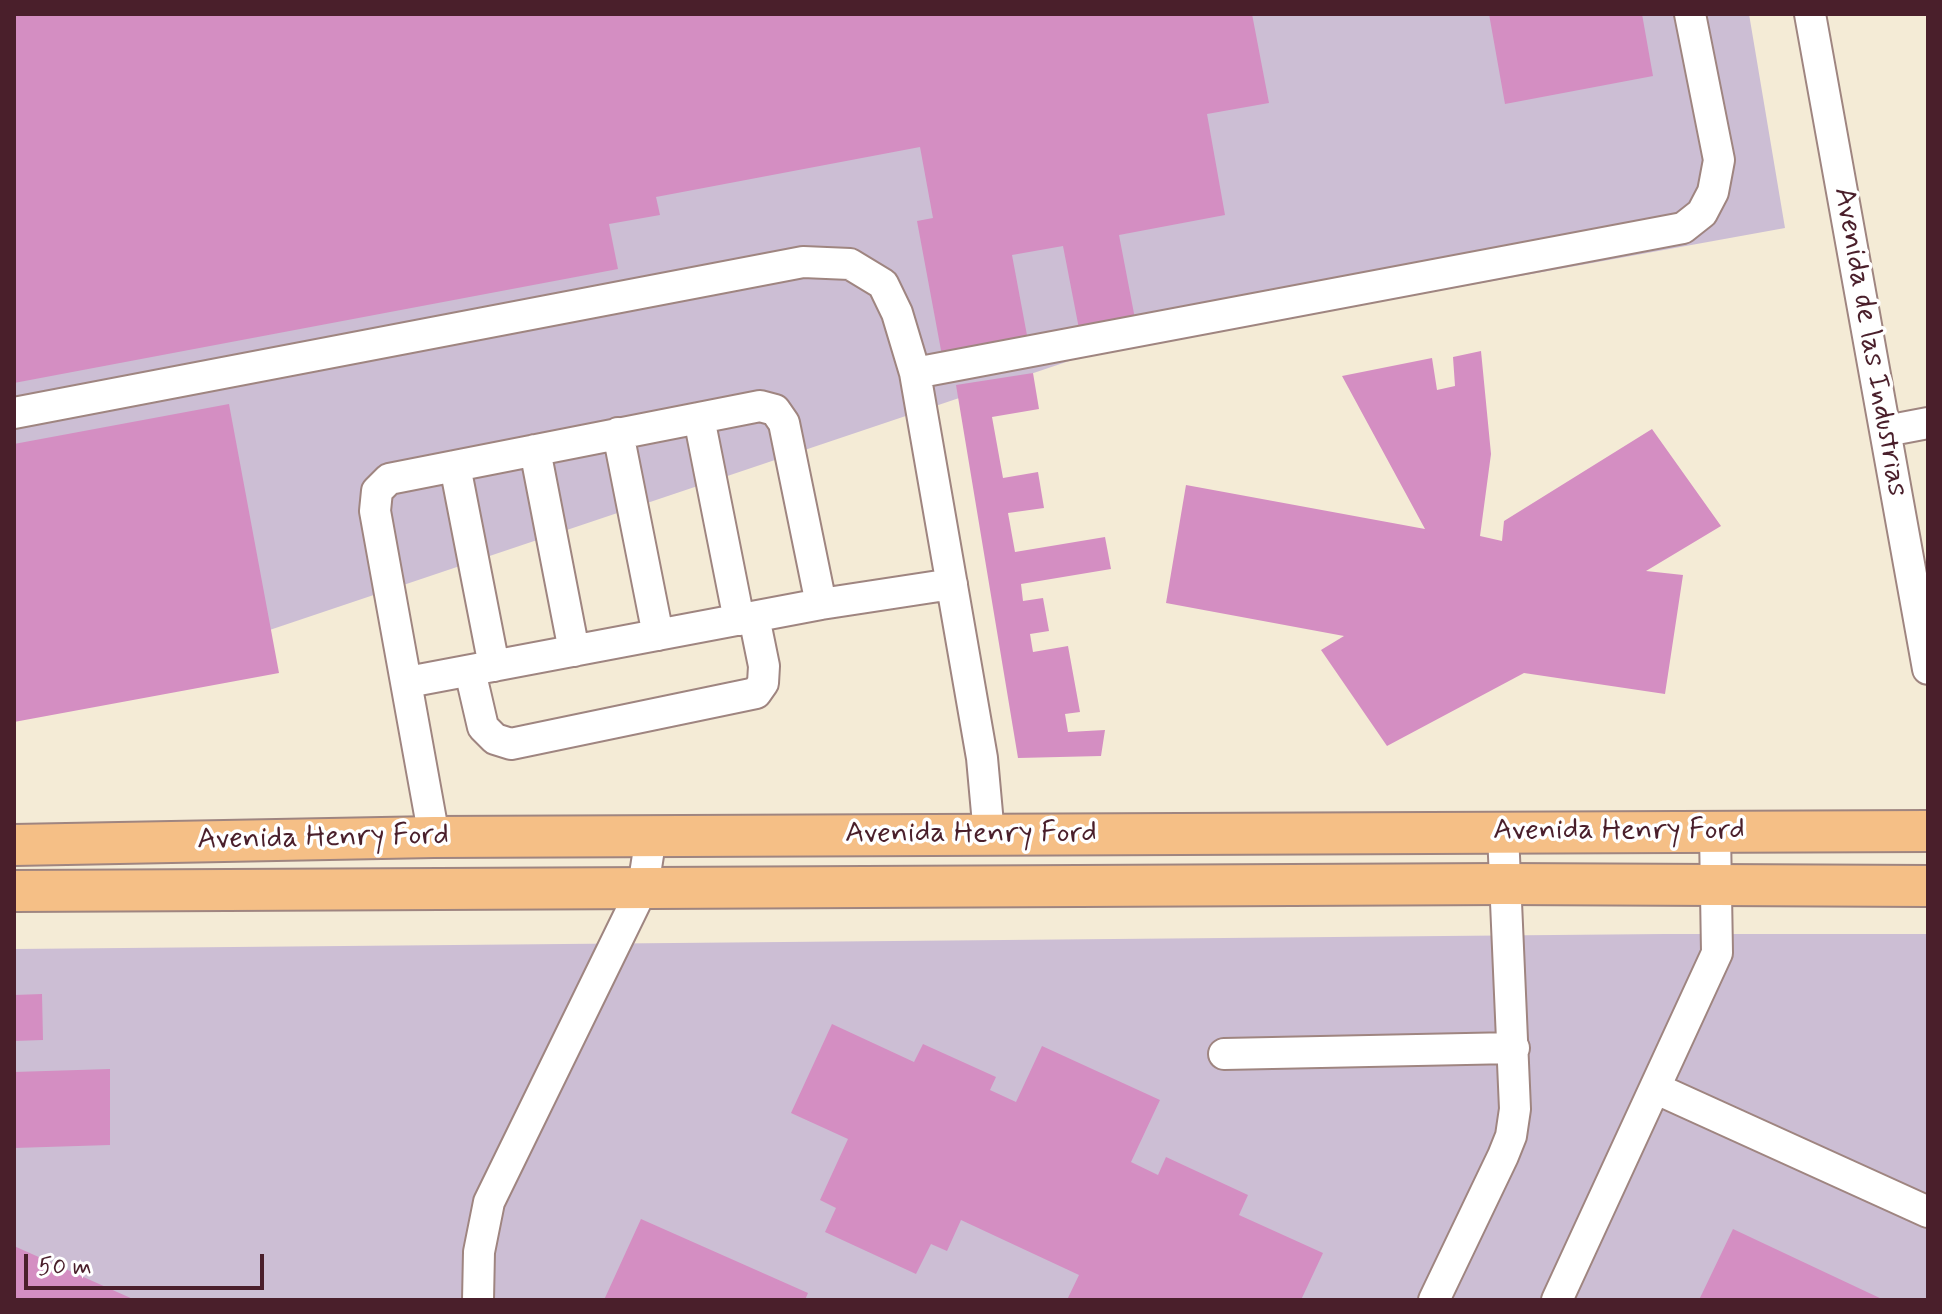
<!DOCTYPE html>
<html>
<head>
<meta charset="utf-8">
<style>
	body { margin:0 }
	#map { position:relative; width:1942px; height:1314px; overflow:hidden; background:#f4ebd6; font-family:Mynerve,sans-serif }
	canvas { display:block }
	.frame { position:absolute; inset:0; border:16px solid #4a1f2b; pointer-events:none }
	.scale { position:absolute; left:24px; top:1254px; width:240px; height:36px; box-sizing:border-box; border:4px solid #4a1f2b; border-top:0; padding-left:10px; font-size:24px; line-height:28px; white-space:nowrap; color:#4a1f2b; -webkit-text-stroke:6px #fff; paint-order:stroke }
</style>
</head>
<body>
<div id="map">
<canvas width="1942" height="1314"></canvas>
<div class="frame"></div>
<div class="scale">50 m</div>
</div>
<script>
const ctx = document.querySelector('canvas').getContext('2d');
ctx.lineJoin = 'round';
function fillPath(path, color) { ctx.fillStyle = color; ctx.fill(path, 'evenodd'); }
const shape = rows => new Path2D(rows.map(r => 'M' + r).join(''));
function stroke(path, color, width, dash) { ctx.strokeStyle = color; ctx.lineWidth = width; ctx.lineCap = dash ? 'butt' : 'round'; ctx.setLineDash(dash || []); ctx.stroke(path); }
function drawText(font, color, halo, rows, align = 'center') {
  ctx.font = font + ' Mynerve,sans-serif'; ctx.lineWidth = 7; ctx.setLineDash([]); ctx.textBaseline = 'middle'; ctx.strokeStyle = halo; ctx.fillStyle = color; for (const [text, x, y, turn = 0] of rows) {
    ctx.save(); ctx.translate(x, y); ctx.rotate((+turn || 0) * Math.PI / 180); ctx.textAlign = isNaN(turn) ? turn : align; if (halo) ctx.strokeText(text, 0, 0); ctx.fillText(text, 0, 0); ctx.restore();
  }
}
fillPath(shape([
	[14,14,1749,14,1785,228,1090,354,14,716],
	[1664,934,1928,934,1928,1300,14,1300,14,949]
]), '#ccbed4');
fillPath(shape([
	[14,14,1252,14,1269,103,1207,114,1225,215,1119,235,1136,324,1080,334,1063,246,1012,255,1029,346,943,361,917,221,933,218,920,147,656,197,660,215,609,224,618,269,14,383],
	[1489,14,1642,14,1653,76,1505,104],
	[1481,351,1491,454,1480,536,1502,541,1504,521,1652,429,1721,526,1646,571,1683,575,1665,694,1524,673,1387,746,1321,650,1344,636,1166,603,1186,485,1425,529,1342,376,1432,358,1437,390,1455,386,1453,357],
	[1033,373,1039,409,992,417,1003,478,1038,472,1044,508,1008,513,1015,552,1105,537,1111,569,1021,584,1023,601,1043,598,1049,631,1030,634,1033,652,1068,646,1080,712,1065,714,1068,732,1105,730,1101,756,1018,758,956,385],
	[229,404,279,673,14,722,14,444],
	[42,994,43,1040,14,1041,14,995],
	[832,1024,914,1062,923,1044,996,1077,990,1090,1016,1102,1042,1046,1160,1100,1131,1162,1158,1175,1166,1157,1248,1195,1239,1215,1323,1253,1301,1300,1067,1300,1079,1275,961,1220,947,1251,931,1244,916,1274,825,1232,836,1208,820,1200,848,1139,791,1113],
	[110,1069,110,1145,14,1148,14,1072],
	[641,1219,808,1293,805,1300,604,1300],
	[1733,1229,1884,1300,1699,1300],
	[14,1246,135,1300,14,1300]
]), '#d48ec2');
const minor = shape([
	[1810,14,1928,669],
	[915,373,982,758,989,835],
	[14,413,803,262,850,264,883,284,897,313,915,373,1683,228,1702,213,1713,192,1719,160,1690,14],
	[699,418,739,620],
	[1886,431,1928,423],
	[618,433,658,635],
	[535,450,574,651],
	[455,466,494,666],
	[470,671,483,727,495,739,511,744,756,693,763,683,764,666,754,617],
	[408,682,821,604,952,584],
	[434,837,375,511,377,491,389,479,760,406,775,410,784,423,821,604],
	[1224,1054,1514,1048],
	[1657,1089,1928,1212],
	[478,1300,479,1252,489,1202,643,887,651,836],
	[1434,1300,1503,1156,1511,1136,1515,1109,1503,833],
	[1557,1300,1717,953,1715,832]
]);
const major = shape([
	[14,845,434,837,1928,831],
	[14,891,1504,884,1928,886]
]);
stroke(minor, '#9f8580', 34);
stroke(major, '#9f8580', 44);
stroke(minor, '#fff', 30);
stroke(major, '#f5bf86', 40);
drawText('30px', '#4a1f2b', '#fff', [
	["Avenida de las Industrias",1869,342,80],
	["Avenida Henry Ford",1619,832],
	["Avenida Henry Ford",971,835],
	["Avenida Henry Ford",323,839,-1]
]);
</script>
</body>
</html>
